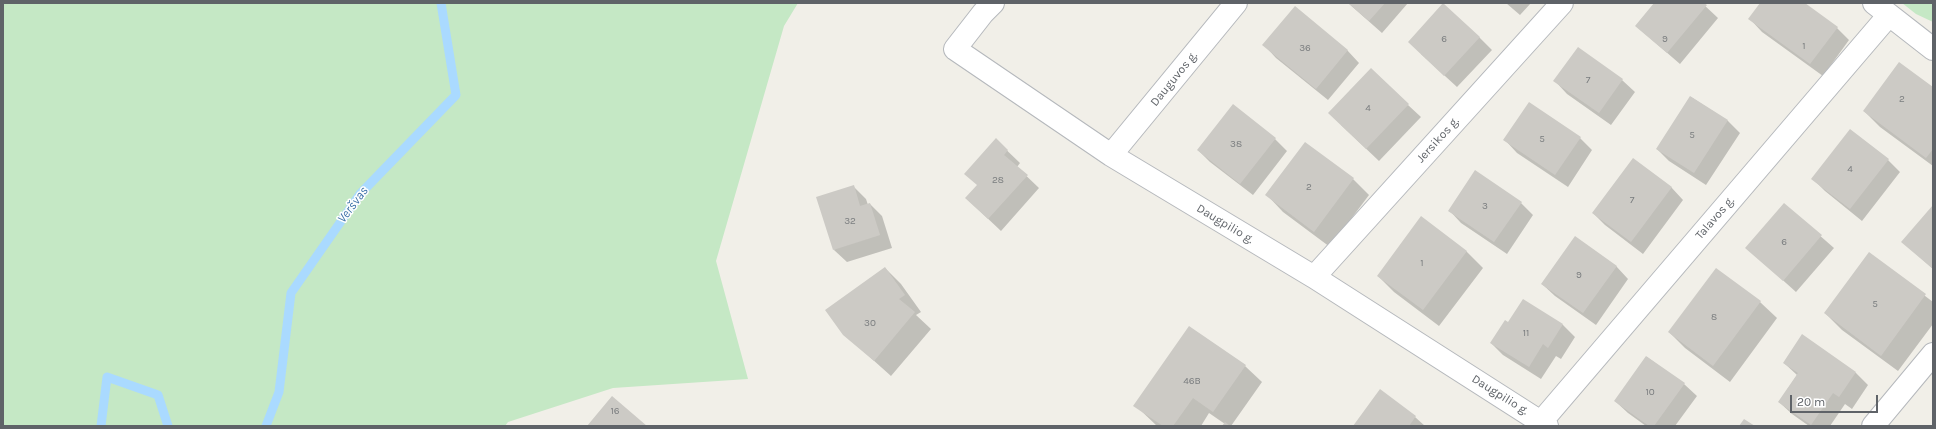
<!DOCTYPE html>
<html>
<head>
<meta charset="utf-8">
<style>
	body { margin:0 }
	#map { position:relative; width:1936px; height:429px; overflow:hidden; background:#f1efe8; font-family:Karla,sans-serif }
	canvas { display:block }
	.frame { position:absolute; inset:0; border:4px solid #5f6368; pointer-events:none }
	.scale { position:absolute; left:1790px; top:395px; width:88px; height:18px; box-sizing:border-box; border:2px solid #5f6368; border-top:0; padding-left:5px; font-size:12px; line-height:14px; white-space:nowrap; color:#5f6368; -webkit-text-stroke:3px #fff; paint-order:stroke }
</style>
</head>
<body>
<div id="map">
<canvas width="1936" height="429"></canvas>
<div class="frame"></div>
<div class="scale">20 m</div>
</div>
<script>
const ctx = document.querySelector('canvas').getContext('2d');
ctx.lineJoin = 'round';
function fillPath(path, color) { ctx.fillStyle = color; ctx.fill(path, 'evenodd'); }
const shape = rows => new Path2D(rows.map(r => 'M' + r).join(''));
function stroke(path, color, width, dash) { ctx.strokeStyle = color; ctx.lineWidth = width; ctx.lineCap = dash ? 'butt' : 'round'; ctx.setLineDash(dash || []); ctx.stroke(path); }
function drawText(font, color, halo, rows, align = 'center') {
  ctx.font = font + ' Karla,sans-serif'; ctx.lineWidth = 3; ctx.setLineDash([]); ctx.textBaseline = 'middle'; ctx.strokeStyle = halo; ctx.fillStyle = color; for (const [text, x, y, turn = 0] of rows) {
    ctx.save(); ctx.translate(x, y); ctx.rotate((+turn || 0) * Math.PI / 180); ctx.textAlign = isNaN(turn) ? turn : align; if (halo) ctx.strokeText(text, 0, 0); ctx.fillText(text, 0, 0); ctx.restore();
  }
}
fillPath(shape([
	[3,3,798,3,784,26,716,261,748,379,613,388,508,422,505,426,3,426],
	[1902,3,1933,3,1933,22,1916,14]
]), '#c5e8c5');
fillPath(shape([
	[1348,3,1408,3,1382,33],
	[1506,3,1531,3,1520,15],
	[1656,3,1702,3,1718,18,1680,64,1636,26],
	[1762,3,1803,3,1837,28,1849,40,1823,76,1762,32,1750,19],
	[1479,37,1492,50,1457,87,1421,54],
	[1264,45,1347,50,1359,63,1328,100,1276,58],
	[1622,80,1635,92,1611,125,1567,94,1555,81],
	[1933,88,1933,166,1880,127,1864,111],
	[1691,97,1728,121,1740,133,1706,185,1669,161,1657,149],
	[1408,105,1421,117,1379,161,1341,125],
	[1851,131,1888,160,1900,172,1862,221,1825,191,1813,179],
	[1580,138,1592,150,1568,187,1517,153,1505,140],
	[1275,139,1287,151,1253,195,1210,162,1198,150],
	[996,140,1020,163,1017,167,1039,188,1001,231,966,198,978,185],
	[1353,179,1369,195,1330,247,1283,212,1267,195],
	[853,186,866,199,868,205,870,204,882,216,892,248,847,262,834,250],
	[1671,187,1683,200,1643,254,1605,225,1593,213],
	[1521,203,1533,215,1507,254,1461,223,1449,210],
	[1785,205,1834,248,1796,292,1747,248],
	[1933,207,1933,269,1903,242],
	[1466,251,1483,268,1439,326,1394,292,1378,276],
	[1870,254,1933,302,1933,324,1898,371,1842,330,1825,313],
	[1616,266,1628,279,1596,325,1555,296,1542,284],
	[885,268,901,284,921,312,916,315,931,329,891,376,844,334],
	[1716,269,1760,302,1777,318,1730,382,1685,348,1669,332],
	[1523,300,1563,325,1575,337,1561,359,1556,356,1541,379,1503,355,1491,343,1508,324],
	[1802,336,1856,373,1868,385,1852,409,1845,404,1830,426,1809,426,1792,414,1779,402,1797,375,1784,363],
	[1647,357,1684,384,1697,396,1675,426,1646,426,1628,413,1615,401],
	[1245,366,1262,382,1231,426,1223,426,1225,424,1209,413,1201,426,1157,426,1135,405],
	[1415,417,1425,426,1354,426]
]), '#0003');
stroke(shape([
	[101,426,107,377,158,395,168,426],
	[266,426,279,392,291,293,360,194,456,95,441,3]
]), '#aadaff', 9);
fillPath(shape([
	[1348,3,1385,3,1369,21],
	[1443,3,1480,37,1444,76,1408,42],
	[1654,3,1704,3,1707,5,1667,53,1635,26],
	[1760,3,1805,3,1838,27,1810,64,1748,19],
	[1295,6,1348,50,1316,89,1262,45],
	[1578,47,1623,79,1599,113,1553,81],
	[1899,62,1933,87,1933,149,1926,158,1863,111],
	[1371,68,1409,104,1366,149,1328,113],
	[1690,96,1728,120,1694,173,1656,149],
	[1529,102,1581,137,1555,175,1503,140],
	[1233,104,1276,138,1240,184,1197,150],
	[1850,129,1889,159,1850,209,1811,179],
	[996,138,1008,150,1004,155,1028,175,988,219,965,198,977,185,964,174],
	[1305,142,1354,178,1314,232,1265,195],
	[1633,158,1672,187,1631,242,1592,213],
	[1475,170,1522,202,1494,242,1448,211],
	[854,185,860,206,870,203,880,235,833,250,816,197],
	[1784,203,1822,235,1783,281,1745,248],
	[1933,205,1933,269,1901,242],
	[1421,216,1467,251,1423,310,1377,276],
	[1575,236,1617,266,1583,313,1541,284],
	[1869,252,1926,294,1881,356,1824,313],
	[885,267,905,295,899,299,915,312,874,361,843,335,825,310],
	[1716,268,1761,301,1713,366,1668,332],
	[1523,299,1563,324,1548,348,1543,344,1529,367,1490,343,1505,320,1508,322],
	[1189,326,1246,365,1213,412,1193,398,1173,426,1163,426,1133,406],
	[1802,334,1856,372,1839,397,1833,393,1811,425,1778,402,1798,373,1783,363],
	[1646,356,1685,383,1654,426,1649,426,1614,401],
	[1380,389,1416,416,1409,426,1353,426],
	[612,396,647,426,587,426],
	[1744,419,1755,426,1739,426],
	[1225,422,1230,426,1222,426]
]), '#cccac5');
const minor = shape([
	[993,3,983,13,955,49,1111,155,1314,277,1547,426],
	[1874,3,1933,49],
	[1111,155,1236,3],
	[1314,277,1562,3],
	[1541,422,1889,15],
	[1873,426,1933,354]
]);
stroke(minor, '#b5b8bc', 24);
stroke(minor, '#fff', 22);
drawText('10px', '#7a7d7f', null, [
	["6",1444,39],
	["9",1665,39],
	["1",1804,46],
	["36",1305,48],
	["7",1588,80],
	["2",1902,99],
	["4",1368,108],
	["5",1692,135],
	["5",1542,139],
	["38",1236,144],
	["4",1850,169],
	["28",998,180],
	["2",1309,187],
	["7",1632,200],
	["3",1485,206],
	["32",850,221],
	["6",1784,242],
	["1",1422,263],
	["9",1579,275],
	["5",1875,304],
	["8",1714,317],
	["30",870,323],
	["11",1526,333],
	["46B",1192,381],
	["10",1650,392],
	["16",615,411]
]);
drawText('12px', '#5f6368', '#fff', [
	["Dauguvos g.",1174,79,-51],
	["Jersikos g.",1438,140,-48],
	["Talavos g.",1715,218,-49],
	["Daugpilio g.",1225,224,31],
	["Daugpilio g.",1500,395,32]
]);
drawText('italic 13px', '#4174aa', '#fff', [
	["Veršvas",353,205,-53]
]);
</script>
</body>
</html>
